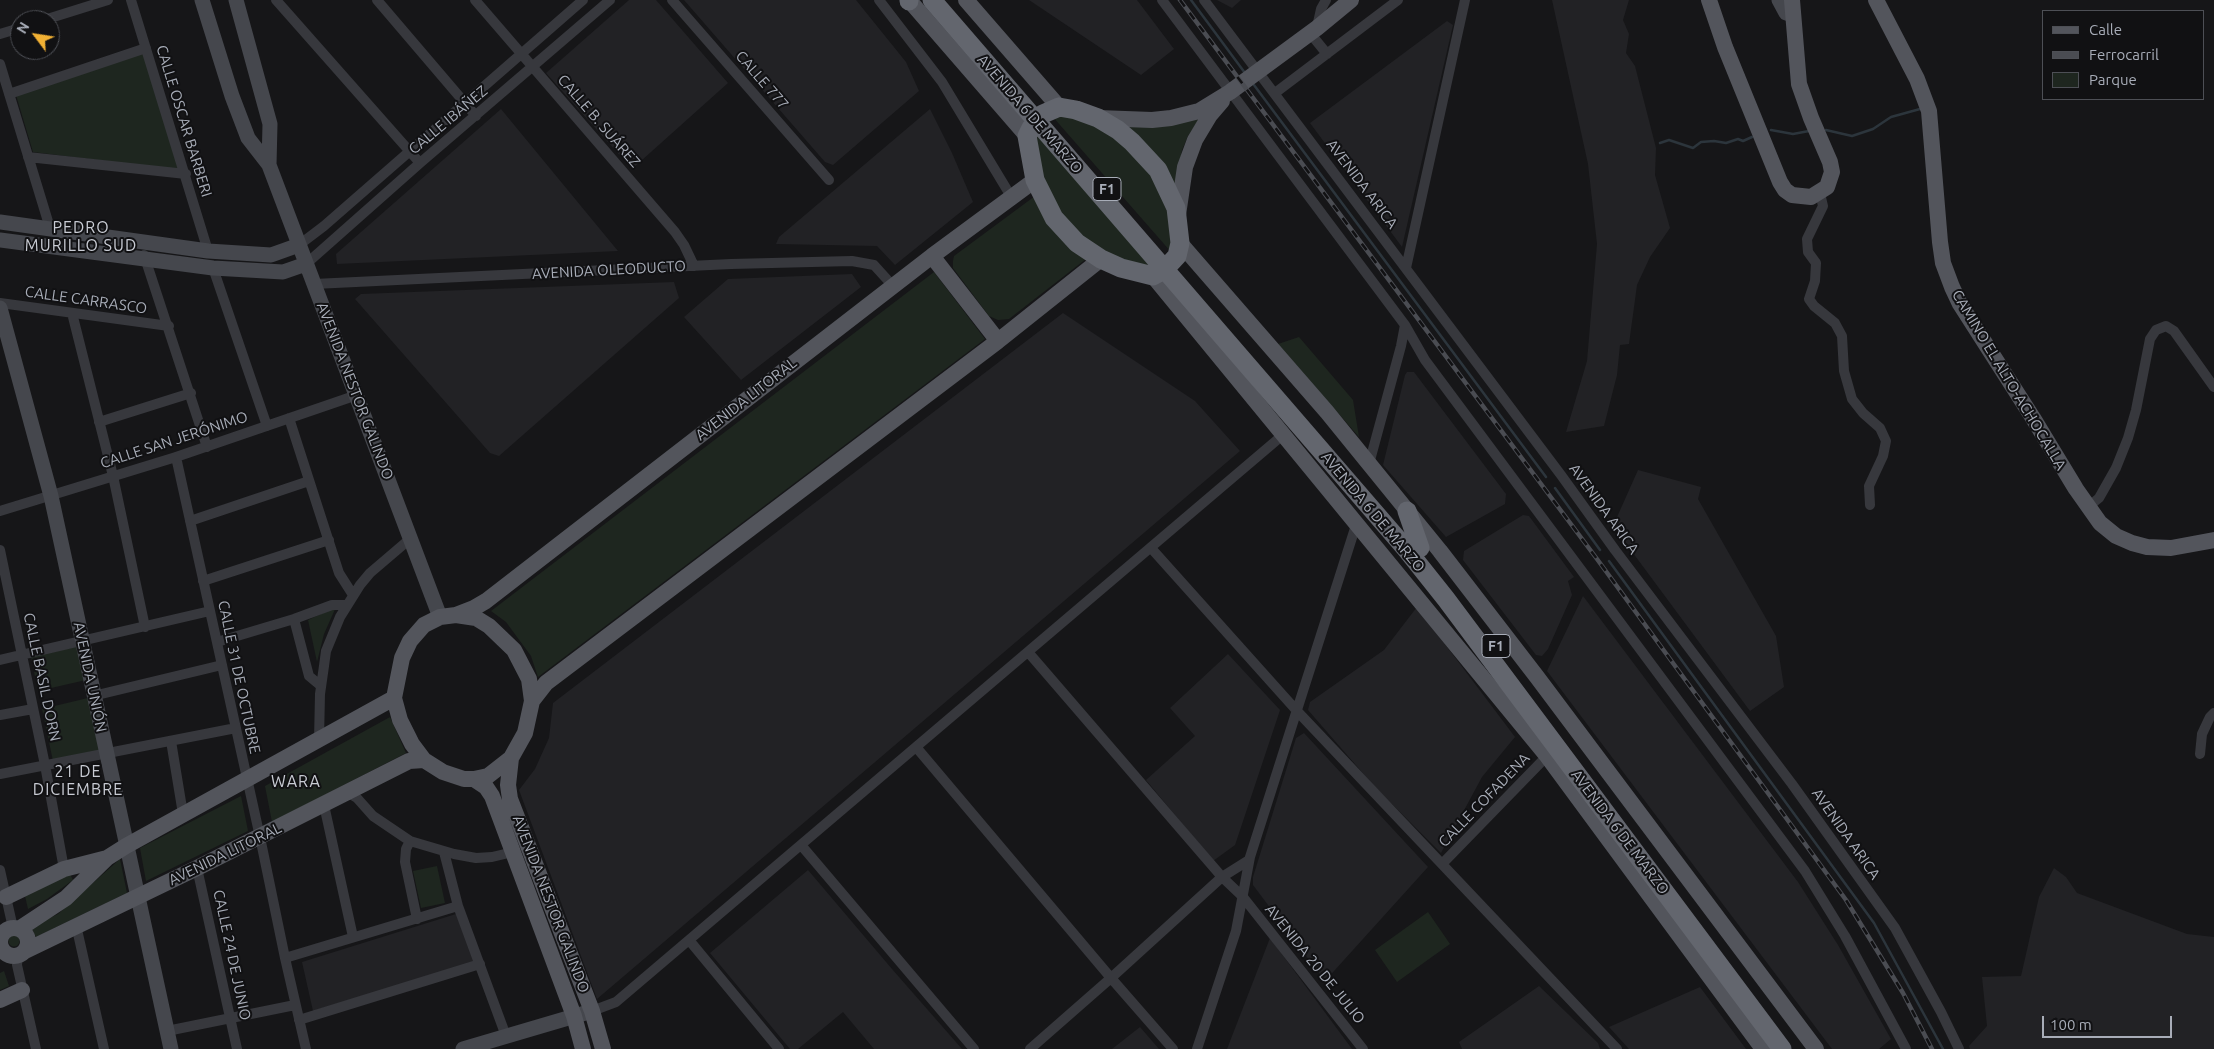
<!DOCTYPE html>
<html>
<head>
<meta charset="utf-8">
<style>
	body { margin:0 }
	#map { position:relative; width:2214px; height:1049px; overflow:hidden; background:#161618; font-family:Ubuntu,sans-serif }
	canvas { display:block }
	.legend { position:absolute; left:2042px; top:10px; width:162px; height:90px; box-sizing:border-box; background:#111113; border:1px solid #4d4f55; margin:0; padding:6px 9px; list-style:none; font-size:15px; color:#a8adb8 }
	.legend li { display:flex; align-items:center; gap:10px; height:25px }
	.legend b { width:25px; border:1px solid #4d4f55 }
	.north { position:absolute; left:10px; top:10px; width:50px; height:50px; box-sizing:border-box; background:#111113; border:1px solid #4d4f55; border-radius:50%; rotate:301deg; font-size:14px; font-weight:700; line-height:20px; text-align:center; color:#a8adb8 }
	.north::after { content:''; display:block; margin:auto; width:18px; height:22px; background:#f2b134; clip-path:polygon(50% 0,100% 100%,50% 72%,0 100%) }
	.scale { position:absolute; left:2042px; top:1016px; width:130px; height:22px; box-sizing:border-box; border:2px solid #a8adb8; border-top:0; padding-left:6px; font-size:15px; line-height:18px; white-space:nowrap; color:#a8adb8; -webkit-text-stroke:4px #111113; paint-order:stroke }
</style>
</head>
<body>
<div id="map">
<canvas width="2214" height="1049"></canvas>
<ul class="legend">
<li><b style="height:6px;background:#53555c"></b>Calle</li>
<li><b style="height:6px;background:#4a4c52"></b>Ferrocarril</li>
<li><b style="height:14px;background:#1e261f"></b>Parque</li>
</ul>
<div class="north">N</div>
<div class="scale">100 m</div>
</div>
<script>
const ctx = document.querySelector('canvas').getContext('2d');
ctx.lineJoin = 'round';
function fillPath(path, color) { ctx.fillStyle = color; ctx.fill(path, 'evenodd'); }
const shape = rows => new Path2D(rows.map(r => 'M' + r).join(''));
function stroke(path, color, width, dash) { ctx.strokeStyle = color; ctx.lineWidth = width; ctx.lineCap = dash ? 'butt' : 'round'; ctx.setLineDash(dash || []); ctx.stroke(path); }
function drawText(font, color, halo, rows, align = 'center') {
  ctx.font = font + ' Ubuntu,sans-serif'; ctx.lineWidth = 4; ctx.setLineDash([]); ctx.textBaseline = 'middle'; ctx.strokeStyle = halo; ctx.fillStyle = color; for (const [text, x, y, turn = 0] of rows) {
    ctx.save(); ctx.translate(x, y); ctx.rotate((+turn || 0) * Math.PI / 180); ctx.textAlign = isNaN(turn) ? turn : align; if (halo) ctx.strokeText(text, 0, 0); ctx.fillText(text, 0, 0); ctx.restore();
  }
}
fillPath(shape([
	[629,0,656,0,728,83,632,169,546,73],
	[684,0,856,0,906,62,919,91,833,165,825,162],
	[1029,0,1137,0,1174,49,1141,75],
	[1217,0,1241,0,1232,8],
	[1552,0,1629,0,1623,20,1629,34,1626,53,1635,66,1656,148,1655,175,1670,228,1650,257,1637,285,1629,344,1620,345,1617,375,1604,426,1566,432,1587,361,1597,244,1588,164],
	[1447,21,1453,25,1402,247,1310,123],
	[501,109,618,251,337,264,336,254],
	[930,109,952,153,973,202,895,265,877,246,776,244,779,237],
	[852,274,861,287,741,380,684,317,728,279],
	[674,282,679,298,499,456,490,453,355,299,361,294],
	[1063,313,1195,401,1240,451,597,999,519,790,535,769,549,738,553,703],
	[1407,372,1414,372,1506,494,1505,504,1446,537,1383,465,1405,375],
	[1638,470,1701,487,1698,499,1776,636,1784,687,1750,711,1613,526],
	[1523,515,1529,516,1574,577,1568,581,1572,595,1548,649,1542,656,1536,655,1463,560,1464,551],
	[1583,596,1798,882,1838,945,1891,1039,1879,1049,1832,1049,1547,671],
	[1417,607,1515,737,1482,777,1441,853,1374,786,1308,710,1310,702,1384,650],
	[1228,654,1280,710,1235,845,1213,861,1146,780,1195,736,1170,708],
	[1304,733,1428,867,1325,981,1253,885,1253,877,1296,738],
	[2054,868,2066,877,2077,893,2187,934,2214,937,2214,1049,1970,1049,1969,1046,1987,1026,1982,977,2021,976,2039,897],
	[808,870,892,969,962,1049,874,1049,843,1012,798,1049,790,1049,710,953],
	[456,914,475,962,313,1011,302,962],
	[1270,938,1352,1049,1227,1049],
	[1539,986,1598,1043,1600,1049,1462,1049,1459,1042],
	[1700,987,1746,1049,1629,1049,1609,1027],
	[1140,1027,1159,1049,1112,1049]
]), '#222225');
fillPath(shape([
	[141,54,144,54,181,166,178,170,33,152,16,95],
	[1063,114,1103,128,1147,165,1171,215,1171,252,1053,117],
	[1202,115,1188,136,1182,150,1175,191,1120,123],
	[1036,130,1153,269,1129,265,1092,247,1056,211,1036,161],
	[1035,196,1086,259,1009,319,998,320,989,316,953,268,953,261,954,256],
	[934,272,985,339,538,677,531,656,506,622,491,611],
	[1299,337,1353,400,1359,437,1278,344],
	[336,607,324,634,317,662,308,620],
	[79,646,86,680,38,691,31,657],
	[92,697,104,750,53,761,42,709],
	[390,717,406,753,272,822,265,786],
	[241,796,248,831,146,881,140,848],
	[120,859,127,893,36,937,31,927,58,914],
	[437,866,445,903,421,908,413,871],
	[70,874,73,880,47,899,28,909,25,896],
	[1428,912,1450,944,1397,982,1375,950],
	'8.5 941a5.5 5.5 0 1 1 11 0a5.5 5.5 0 1 1-11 0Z',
	[4,971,9,986,0,990,0,973]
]), '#1e261f');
stroke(shape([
	[1191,0,1245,73],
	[1254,85,1546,477],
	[1771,130,1793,134,1809,131],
	[1826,130,1852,136,1873,129,1891,117,1920,109],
	[1660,143,1669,140,1693,148,1701,142,1714,141,1726,143,1738,139,1743,141,1752,137],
	[1555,488,1600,550],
	[1609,561,1874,923,1943,1049]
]), '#2c353c', 2.5);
stroke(shape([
	[131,0,208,251],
	[276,0,420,163],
	[377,0,476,116],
	[475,0,675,232,684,245,694,266],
	[672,0,829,180],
	[879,0,942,82,1012,198],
	[1162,0,1405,325,1425,360,1805,871,1845,936,1906,1049],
	[1204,0,1561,475,1615,550,1792,784,1895,928,1941,1012,1959,1049],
	[44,20,108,0],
	[1317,27,1321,9,1326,0],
	[1310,33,1327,54],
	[0,34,20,28],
	[0,64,50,228],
	[1275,93,1398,0],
	[9,94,146,48],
	[28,157,186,174],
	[1820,193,1823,206,1807,239,1808,252,1816,263,1815,281,1809,299,1814,306,1835,323,1842,336,1844,371,1852,399,1863,413,1880,428,1886,441,1883,456,1869,486,1870,505],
	[299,245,324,226,583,0],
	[144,255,207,447],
	[306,264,420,163,610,0],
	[213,268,267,426],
	[1406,268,1465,0],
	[314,284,731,264,852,261,874,265,893,286],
	[0,303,169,326],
	[72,313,113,476,145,627],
	[289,418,339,573,353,595],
	[99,422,191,393],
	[176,457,260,837,285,958,306,1049],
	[1369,464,1401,346,1405,325],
	[2088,507,2099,498,2116,468,2128,438,2136,410,2150,339,2156,330,2166,326,2174,331,2214,387],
	[0,511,176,457,357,395],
	[190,521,309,481],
	[1151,548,1297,711,1617,1049],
	[0,550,45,765,64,869],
	[203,581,329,540],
	[294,619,309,676,321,686],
	[217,642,294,619,332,605,347,605],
	[1028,652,1222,877,1243,897,1363,1049],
	[0,660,210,611],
	[93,696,222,665],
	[0,715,33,709],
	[319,740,320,694,324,666,326,651,340,617,360,585,370,573,411,538],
	[171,741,183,814],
	[916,747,1111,978,1173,1049],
	[2200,754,2202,734,2210,717,2214,713],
	[0,774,236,728],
	[347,792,357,798,373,816,410,841,454,854,476,858,492,857,513,852],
	[324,805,353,937],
	[410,841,406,849,405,862,417,919],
	[801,845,974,1049],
	[444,852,458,906,506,1036],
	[1442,864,1547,756],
	[197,868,237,1049],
	[0,870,13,928],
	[76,925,104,1049],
	[689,940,779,1049],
	[18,956,17,965,36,1049],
	[285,958,458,906],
	[592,1011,616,1002,1284,434],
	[299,1020,480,964],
	[167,1031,295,1005],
	[1030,1049,1111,978,1222,877,1249,860],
	[1197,1049,1236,931,1250,857,1357,522]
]), '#37383d', 10);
stroke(shape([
	[202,0,232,96,248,138,269,165,440,617],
	[236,0,270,124,269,165],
	[1779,0,1786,13,1792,15],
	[0,222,208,251,271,255,299,245],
	[0,240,213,268,283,272,306,264],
	[0,308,51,496,171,1049],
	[463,1049,592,1011]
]), '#45474d', 15);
stroke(shape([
	[909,0,1027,136],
	[966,0,1059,107],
	[1709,0,1725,47,1780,182,1785,190,1792,195,1811,197,1827,187,1832,172,1830,162,1811,118,1799,84,1792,0],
	[1876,0,1917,79,1929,111,1940,242,1943,263,1952,287,1960,304,2033,418,2076,489,2100,523,2116,536,2132,543,2147,547,2171,548,2214,540],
	[1098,118,1152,120,1171,118,1199,111,1230,92,1317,28,1351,0],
	[1178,215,1185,167,1195,140,1210,115,1222,101],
	[1180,243,1327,412,1440,551,1537,677,1816,1049],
	[932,256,998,341],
	[1153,276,1547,756,1763,1049],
	[456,615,474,608,486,601,932,256,1035,180],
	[456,615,476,618,489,626,514,650,529,679,532,701,525,733,511,758,488,776,474,779,464,779,443,772,424,760,412,744,400,720,394,698,402,658,410,641,424,625,440,617,456,615],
	[532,701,546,683,998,341,1101,259],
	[511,758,508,785,510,799,592,1011,603,1049],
	[474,779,486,787,492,796,574,1016,583,1049],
	[6,897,64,869,107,858],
	'0 942a14 14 0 1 1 28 0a14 14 0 1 1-28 0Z',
	[19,929,66,898,107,858,126,846,394,698],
	[25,951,197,868,409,761,424,760],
	[0,1000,22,990]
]), '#53555c', 16);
stroke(shape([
	[909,0,909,1],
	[932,0,1407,550,1446,599,1782,1049],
	[1059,107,1076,110,1098,118,1118,130,1132,142,1158,170,1176,208,1180,243,1177,256,1164,270,1153,276,1121,268,1101,259,1077,243,1054,218,1035,180,1027,136,1031,128,1043,114,1059,107],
	[1407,511,1420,548]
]), '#63666e', 19);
const rail = shape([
	[1180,0,1597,559,1846,900,1903,993,1932,1049]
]);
stroke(rail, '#4a4c52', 4.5);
stroke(rail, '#111113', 2.5, [8]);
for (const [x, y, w] of [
	[1107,189,28],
	[1496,646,28]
]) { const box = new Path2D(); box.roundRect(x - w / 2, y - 11.5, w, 23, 4); ctx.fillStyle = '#111113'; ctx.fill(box); stroke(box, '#a8adb8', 1); }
drawText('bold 14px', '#a8adb8', null, [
	["F1",1107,189],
	["F1",1496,646]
]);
drawText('15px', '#a8adb8', '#111113', [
	["CALLE 777",762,80,49],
	["AVENIDA 6 DE MARZO",1030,114,49],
	["CALLE IBÁÑEZ",448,120,-40],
	["CALLE OSCAR BARBERI",184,121,73],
	["CALLE B. SUÁREZ",599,121,49],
	["AVENIDA ARICA",1362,184,53],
	["AVENIDA OLEODUCTO",609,270,-3],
	["CALLE CARRASCO",86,300,8],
	["CAMINO EL ALTO-ACHOCALLA",2009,380,59],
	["AVENIDA NESTOR GALINDO",355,391,69],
	["AVENIDA LITORAL",746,399,-38],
	["CALLE SAN JERÓNIMO",174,440,-18],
	["AVENIDA ARICA",1604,509,54],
	["AVENIDA 6 DE MARZO",1373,512,50],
	["CALLE BASIL DORN",42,677,78],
	["AVENIDA UNIÓN",90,677,78],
	["CALLE 31 DE OCTUBRE",239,677,78],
	["CALLE COFADENA",1484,800,-46],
	["AVENIDA 6 DE MARZO",1620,832,53],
	["AVENIDA ARICA",1846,834,55],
	["AVENIDA LITORAL",225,854,-26],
	["AVENIDA NESTOR GALINDO",551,904,69],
	["CALLE 24 DE JUNIO",232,955,78],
	["AVENIDA 20 DE JULIO",1315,964,51]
]);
ctx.letterSpacing = '1px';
drawText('16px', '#c9ccd4', '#111113', [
	["PEDRO",81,228],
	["MURILLO SUD",81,246],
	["21 DE",78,772],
	["DICIEMBRE",78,790],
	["WARA",296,782]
]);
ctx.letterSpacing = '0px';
</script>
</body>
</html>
